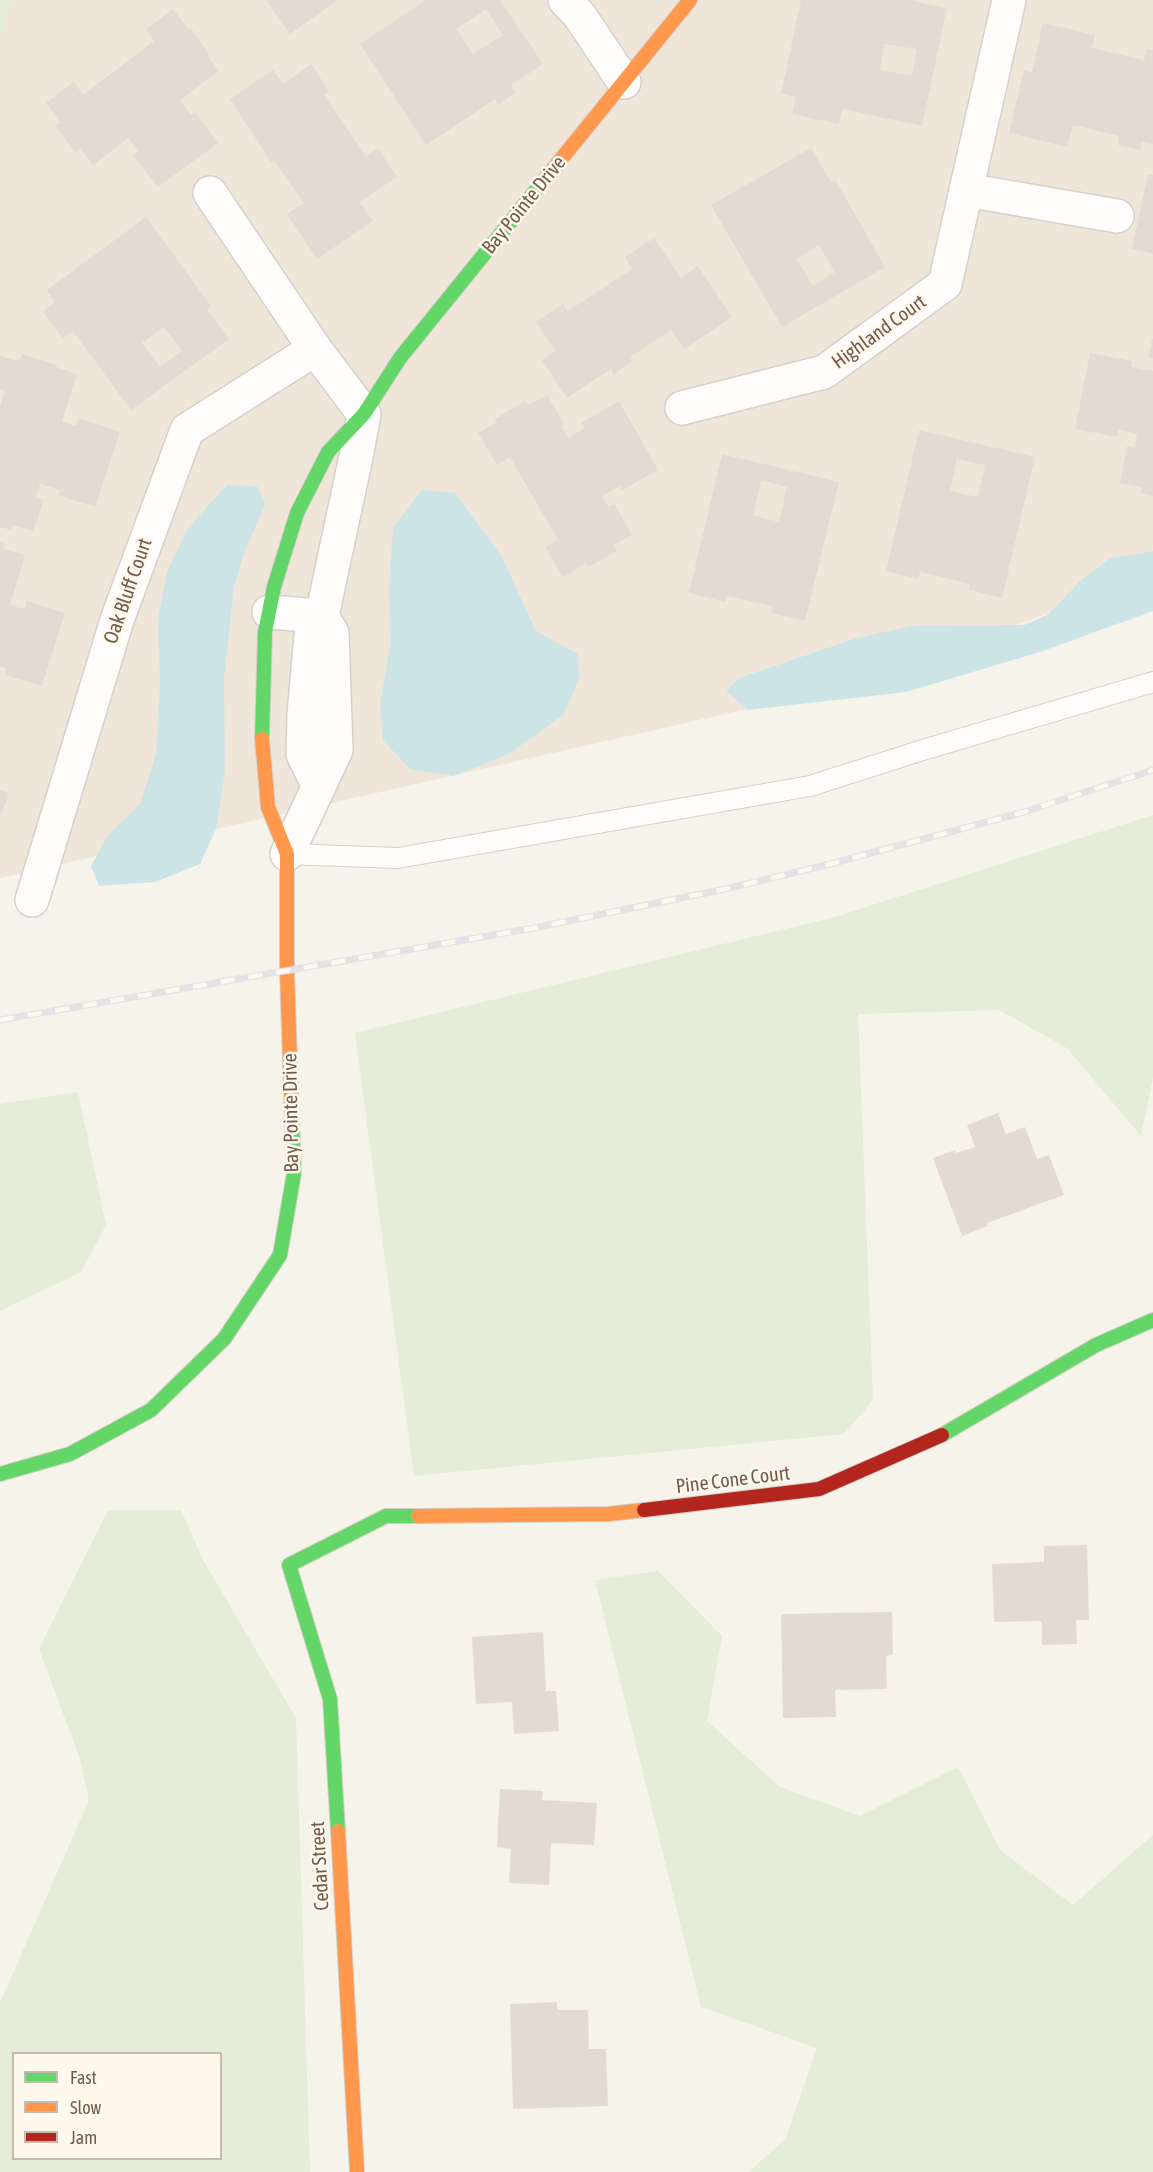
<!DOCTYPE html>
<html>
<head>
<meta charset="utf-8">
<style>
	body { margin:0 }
	#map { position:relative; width:1153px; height:2172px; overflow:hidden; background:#f6f3eb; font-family:"Asap Condensed",sans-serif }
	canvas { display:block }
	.legend { position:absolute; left:12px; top:2052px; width:210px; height:108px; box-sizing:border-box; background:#fef8ed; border:2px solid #c7b9ad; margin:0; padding:8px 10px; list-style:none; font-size:18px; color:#745b4c }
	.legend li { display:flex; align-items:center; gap:12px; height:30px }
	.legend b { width:30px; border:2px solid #c7b9ad }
</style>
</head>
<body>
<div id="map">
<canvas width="1153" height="2172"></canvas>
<ul class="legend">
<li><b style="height:8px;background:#63d668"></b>Fast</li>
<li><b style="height:8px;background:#ff974d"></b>Slow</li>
<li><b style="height:8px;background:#b3261e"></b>Jam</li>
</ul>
</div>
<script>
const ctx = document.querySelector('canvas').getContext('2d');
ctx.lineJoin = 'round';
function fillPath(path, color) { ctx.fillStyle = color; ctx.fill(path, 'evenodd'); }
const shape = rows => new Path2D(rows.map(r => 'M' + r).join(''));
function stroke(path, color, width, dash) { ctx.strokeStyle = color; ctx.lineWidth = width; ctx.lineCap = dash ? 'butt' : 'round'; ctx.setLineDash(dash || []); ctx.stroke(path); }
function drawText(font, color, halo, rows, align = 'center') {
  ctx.font = font + ' "Asap Condensed",sans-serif'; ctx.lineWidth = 5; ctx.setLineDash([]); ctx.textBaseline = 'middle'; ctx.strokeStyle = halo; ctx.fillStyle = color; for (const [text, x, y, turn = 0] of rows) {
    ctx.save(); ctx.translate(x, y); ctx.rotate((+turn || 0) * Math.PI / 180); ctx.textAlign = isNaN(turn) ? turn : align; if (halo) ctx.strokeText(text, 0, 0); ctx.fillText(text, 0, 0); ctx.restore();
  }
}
fillPath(shape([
	[0,0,1153,0,1153,576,836,689,0,878]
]), '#efe6d9');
fillPath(shape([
	[0,0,12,0,0,38],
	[1153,815,1153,1077,1141,1136,1067,1048,999,1010,858,1014,873,1400,844,1434,414,1476,355,1033,835,917],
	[78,1092,106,1225,81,1272,0,1311,0,1104],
	[108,1510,181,1510,203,1560,296,1718,310,2172,0,2172,0,2003,89,1800,80,1759,39,1649],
	[14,2054,220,2054,220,2158,14,2158],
	[658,1571,722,1636,707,1721,780,1787,860,1816,958,1767,1000,1850,1073,1905,1153,1835,1153,2172,749,2172,786,2138,817,2048,701,2007,595,1580]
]), '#e3edd7');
fillPath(shape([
	[227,485,257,486,265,504,245,551,234,586,224,679,225,770,216,829,200,864,155,882,99,886,91,866,108,835,140,804,156,754,160,686,158,619,167,572,188,528],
	[422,490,455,493,502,557,536,631,578,654,579,679,564,714,509,754,453,776,410,769,383,740,380,704,390,646,389,589,393,527],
	[1153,551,1153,611,1040,652,906,692,748,710,726,691,739,678,854,639,911,626,1024,625,1049,614,1080,581,1110,558]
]), '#cde4e6');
fillPath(shape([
	[266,0,338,0,290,34],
	[426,0,500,0,543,64,511,85,516,93,498,104,495,99,426,145,360,44],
	[486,9,503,35,473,54,456,29],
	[801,0,908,0,947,8,922,126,842,109,839,124,792,114,796,97,781,94],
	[884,44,917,49,912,75,880,70],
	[173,9,189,30,191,28,209,54,208,56,218,71,180,100,191,115,195,112,218,143,158,187,133,155,138,151,128,138,93,165,80,148,75,152,55,125,60,122,46,103,74,82,83,95,154,41,146,29],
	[1043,23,1095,35,1092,48,1144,60,1147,49,1153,50,1153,144,1142,142,1140,150,1118,145,1119,136,1073,125,1067,147,1009,133,1024,70,1032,72],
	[311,64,329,91,324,95,366,157,378,148,397,177,360,202,373,221,317,259,287,214,304,203,274,160,271,162,230,99,273,70,283,84],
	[811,148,830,181,836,181,885,267,782,327,711,205],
	[819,245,835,272,813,286,797,259],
	[1148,174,1153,175,1153,254,1132,249],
	[146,217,211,306,207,309,229,339,131,410,73,331,63,338,43,312,55,302,47,290],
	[164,327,182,351,160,367,142,343],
	[654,238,681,278,698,266,732,317,684,349,671,330,630,357,633,361,614,374,611,369,567,398,542,360,556,351,536,322,563,304,568,311,632,269,625,257],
	[1152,339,1153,339,1153,358,1148,357],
	[1090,353,1132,361,1131,367,1153,371,1153,496,1141,493,1142,487,1120,483,1127,446,1135,448,1137,434,1118,429,1117,437,1075,429],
	[22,354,57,365,56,367,77,374,62,421,76,426,79,418,120,432,95,507,58,495,60,490,40,484,36,498,44,500,33,531,13,525,11,530,0,527,0,406,5,390,0,389,0,356,19,361],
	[547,395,564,424,561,426,568,438,585,428,581,423,619,401,658,470,622,490,620,486,602,496,609,507,614,504,632,535,614,545,617,551,588,567,586,563,563,577,545,547,558,540,510,457,497,465,478,433,497,422,495,419,525,401,528,405],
	[919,430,1035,457,1002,598,969,590,970,584,920,572,918,579,886,571],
	[957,459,985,465,978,497,950,491],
	[722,454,839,482,805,621,771,613,773,606,727,596,725,602,689,593],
	[761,480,787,487,779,522,753,515],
	[0,542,5,544,3,549,25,555,10,605,24,609,27,601,65,613,42,686,5,675,7,669,0,666],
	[0,790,9,793,0,818],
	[998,1113,1006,1134,1025,1127,1037,1159,1049,1155,1064,1195,987,1223,988,1226,962,1236,933,1158,955,1150,956,1153,975,1147,967,1125],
	[1087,1545,1089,1620,1076,1620,1077,1644,1042,1645,1042,1621,994,1622,992,1564,1044,1562,1044,1546],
	[892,1612,893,1655,886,1656,887,1689,835,1690,836,1717,783,1718,781,1614],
	[543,1632,546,1691,556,1691,559,1731,514,1734,512,1702,476,1704,472,1637],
	[500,1789,543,1791,542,1800,597,1803,594,1845,551,1843,549,1885,509,1883,511,1849,497,1847],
	[557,2002,557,2010,588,2010,589,2049,606,2049,608,2106,513,2109,510,2004]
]), '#e3dbd3');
const lane = shape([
	[287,854,398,858,810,786,926,749,1153,682]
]);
const street = shape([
	[565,0,580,16,624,82],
	[966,190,1117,216],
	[210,193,315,349],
	[682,408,824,372,945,284,1009,0],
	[269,612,322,616,311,636,304,714,303,754,319,787],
	[32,900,117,620,187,430,315,349,364,414,357,452,322,616,332,633,336,750,287,854]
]);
const fast = shape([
	[262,739,265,632,274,587,297,513,328,452,364,414,400,358,541,184],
	[942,1435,1096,1345,1153,1320],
	[0,1474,70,1454,151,1410,224,1339,280,1255,294,1173,292,1122],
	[338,1831,330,1699,289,1565,386,1516,418,1516]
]);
const slow = shape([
	[541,184,690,0],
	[262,739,268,807,287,854,287,971,292,1122],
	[418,1516,609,1514,644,1510],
	[338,1831,357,2172]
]);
const jam = shape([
	[644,1510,819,1489,942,1435]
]);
stroke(lane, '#d6d0ca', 22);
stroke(street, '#d6d0ca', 36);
stroke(fast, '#d6cfc8', 16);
stroke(slow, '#d6cfc8', 16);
stroke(jam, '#d6cfc8', 16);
stroke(lane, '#fefdfc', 20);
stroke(street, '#fefdfc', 33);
stroke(fast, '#63d668', 14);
stroke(slow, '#ff974d', 14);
stroke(jam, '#b3261e', 14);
const rail = shape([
	[0,1020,534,928,730,888,830,864,1024,812,1153,770]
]);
stroke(rail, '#e5e2e5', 7);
stroke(rail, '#fef8ed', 4.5, [14]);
drawText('20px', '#745b4c', '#fef8ed', [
	["Bay Pointe Drive",524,205,-51],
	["Highland Court",879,332,-36],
	["Oak Bluff Court",128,591,-71],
	["Bay Pointe Drive",291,1113,-91],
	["Pine Cone Court",733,1480,-7],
	["Cedar Street",320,1866,-93]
]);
</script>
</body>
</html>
